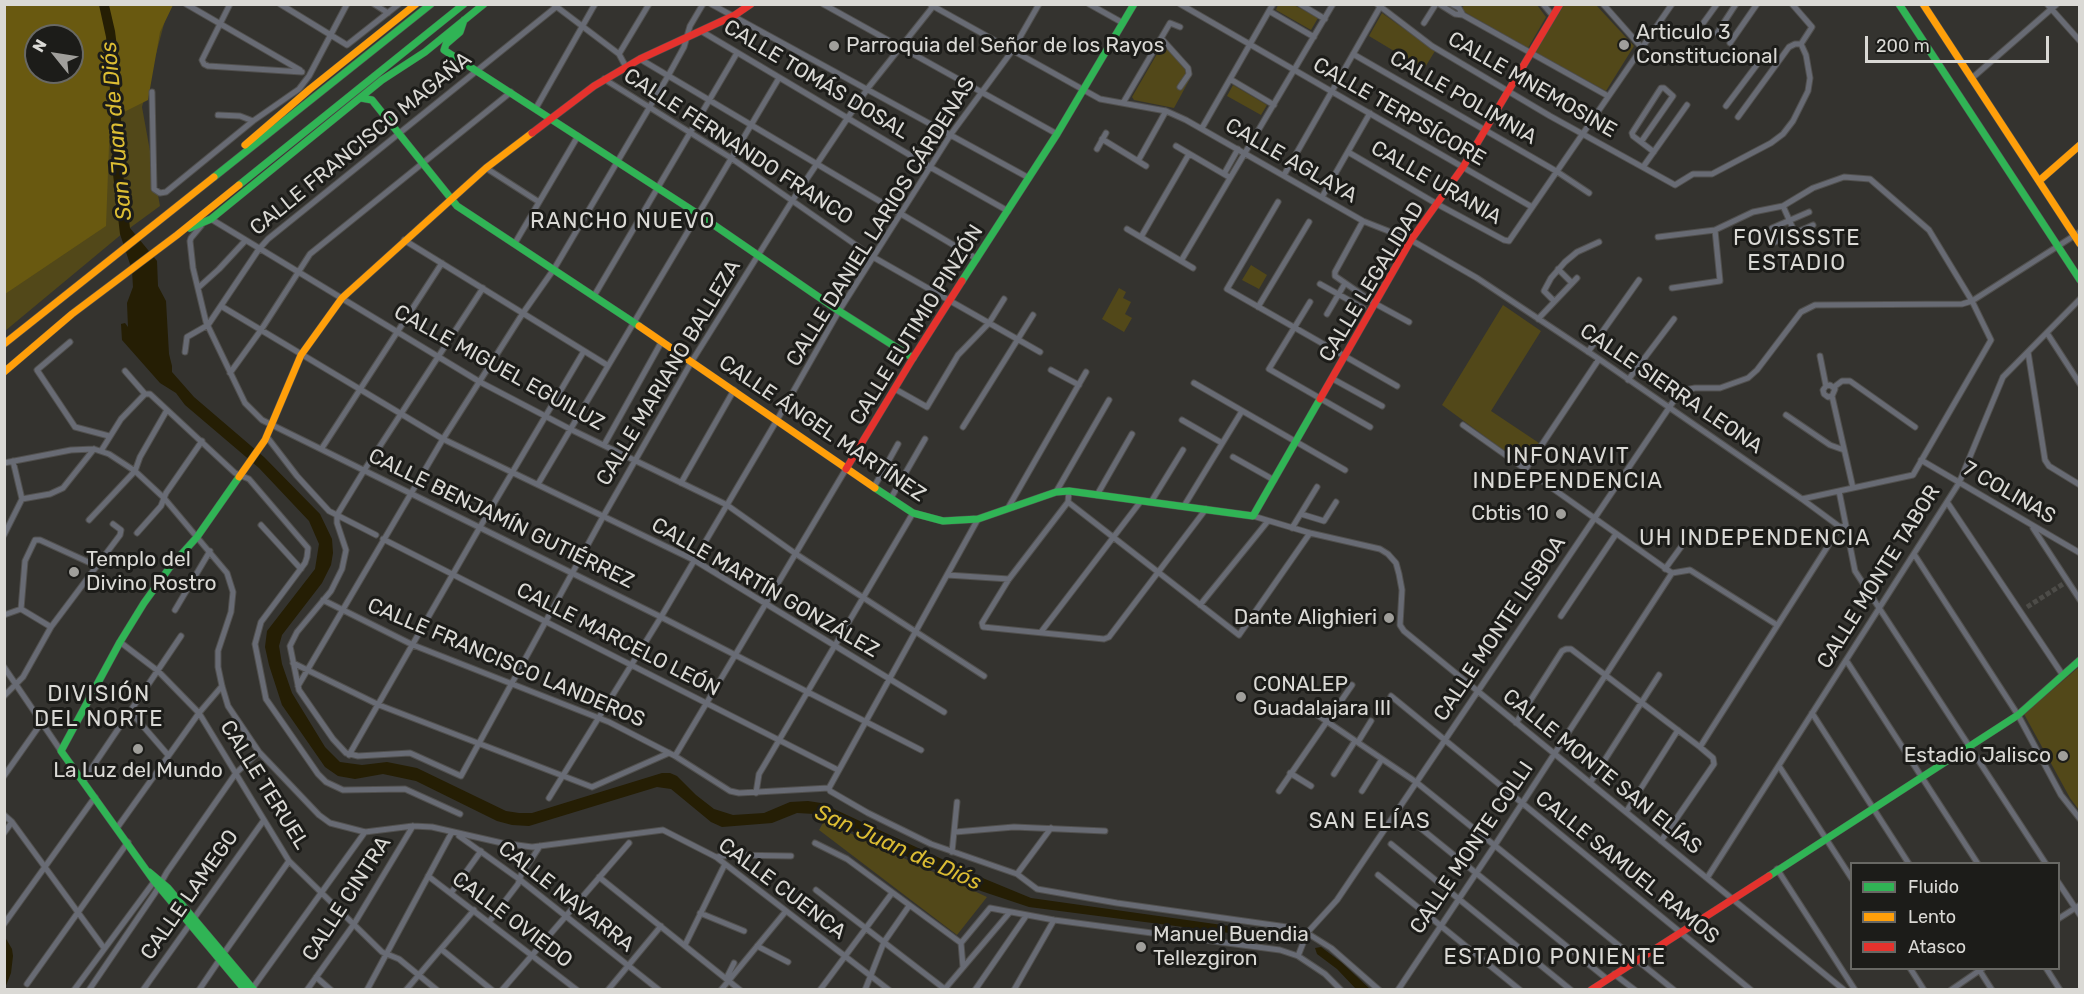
<!DOCTYPE html>
<html>
<head>
<meta charset="utf-8">
<style>
	body { margin:0 }
	#map { position:relative; width:2084px; height:994px; overflow:hidden; background:#34332f; font-family:Rubik,sans-serif }
	canvas { display:block }
	.frame { position:absolute; inset:0; border:6px solid #dad9d5; pointer-events:none }
	.legend { position:absolute; left:1850px; top:862px; width:210px; height:108px; box-sizing:border-box; background:#1c1c19; border:2px solid #686864; margin:0; padding:8px 10px; list-style:none; font-size:18px; color:#dad9d5 }
	.legend li { display:flex; align-items:center; gap:12px; height:30px }
	.legend b { width:30px; border:2px solid #686864 }
	.north { position:absolute; left:24px; top:24px; width:60px; height:60px; box-sizing:border-box; background:#1c1c19; border:2px solid #686864; border-radius:50%; rotate:300deg; font-size:16px; font-weight:700; line-height:24px; text-align:center; color:#dad9d5 }
	.north::after { content:''; display:block; margin:auto; width:21px; height:27px; background:#a09f9b; clip-path:polygon(50% 0,100% 100%,50% 72%,0 100%) }
	.scale { position:absolute; left:1865px; top:36px; width:184px; height:27px; box-sizing:border-box; border:3px solid #dad9d5; border-top:0; padding-left:8px; font-size:18px; line-height:21px; white-space:nowrap; color:#dad9d5; -webkit-text-stroke:4px #1c1c19; paint-order:stroke }
</style>
</head>
<body>
<div id="map">
<canvas width="2084" height="994"></canvas>
<div class="frame"></div>
<ul class="legend">
<li><b style="height:8px;background:#30b455"></b>Fluido</li>
<li><b style="height:8px;background:#ff9f0a"></b>Lento</li>
<li><b style="height:8px;background:#e5322d"></b>Atasco</li>
</ul>
<div class="north">N</div>
<div class="scale">200 m</div>
</div>
<script>
const ctx = document.querySelector('canvas').getContext('2d');
ctx.lineJoin = 'round';
function fillPath(path, color) { ctx.fillStyle = color; ctx.fill(path, 'evenodd'); }
const shape = rows => new Path2D(rows.map(r => 'M' + r).join(''));
function stroke(path, color, width, dash) { ctx.strokeStyle = color; ctx.lineWidth = width; ctx.lineCap = dash ? 'butt' : 'round'; ctx.setLineDash(dash || []); ctx.stroke(path); }
function drawText(font, color, halo, rows, align = 'center') {
  ctx.font = font + ' Rubik,sans-serif'; ctx.lineWidth = 6; ctx.setLineDash([]); ctx.textBaseline = 'middle'; ctx.strokeStyle = halo; ctx.fillStyle = color; for (const [text, x, y, turn = 0] of rows) {
    ctx.save(); ctx.translate(x, y); ctx.rotate((+turn || 0) * Math.PI / 180); ctx.textAlign = isNaN(turn) ? turn : align; if (halo) ctx.strokeText(text, 0, 0); ctx.fillText(text, 0, 0); ctx.restore();
  }
}
fillPath(shape([
	[5,5,169,5,142,107,160,206,123,233,5,331],
	[36,36,72,36,72,72,36,72],
	[1278,5,1294,5,1318,18,1311,30,1276,10],
	[1464,5,1537,5,1546,17,1528,48,1461,10],
	[1564,5,1596,5,1634,46,1606,91,1535,52],
	[1382,13,1435,51,1424,69,1369,36],
	[1161,47,1167,47,1192,75,1174,108,1134,100,1132,97],
	[1233,85,1267,105,1261,115,1227,96],
	[1251,265,1267,275,1259,289,1242,280],
	[1119,288,1126,292,1123,298,1131,302,1125,314,1132,318,1124,332,1102,319],
	[1503,305,1541,331,1491,411,1539,443,1524,465,1442,405],
	[2079,667,2079,810,2070,798,2024,714],
	[824,821,987,897,957,935,819,830]
]), '#524819');
fillPath(shape([
	[5,5,173,5,160,32,148,100,110,119,106,226,5,294],
	[36,36,72,36,72,72,36,72]
]), '#695910');
fillPath(shape([
	[99,5,109,5,115,31,119,63,123,173,130,228,157,261,158,286,166,301,169,354,172,366,172,372,194,397,264,457,320,514,332,539,333,553,331,565,322,583,282,635,279,646,282,664,292,693,325,747,340,762,362,765,387,762,417,768,506,811,519,813,532,813,662,773,670,773,677,776,696,795,714,809,733,815,764,813,790,802,808,801,821,803,985,879,1031,898,1293,935,1297,939,1291,941,1029,907,981,891,815,814,797,813,772,823,722,827,711,822,671,789,657,787,529,826,512,825,497,821,416,781,383,774,355,779,338,776,325,767,282,705,269,665,265,647,267,631,315,569,319,544,309,521,259,468,185,405,176,393,160,383,122,340,121,324,125,323,128,327,127,303,133,287,132,270,120,234,113,174,109,64,106,37],
	[5,937,12,949,13,956,11,973,5,988],
	[1321,947,1341,962,1370,989,1356,989,1337,969,1317,954,1315,948]
]), '#251e04');
stroke(shape([
	[2027,607,2063,584]
]), '#4d4c48', 5, [5, 2.5]);
const street = shape([
	[186,4,300,70],
	[230,4,202,60,204,64,208,66,302,72],
	[280,4,347,45,399,4],
	[374,4,388,13],
	[553,4,619,54,626,67],
	[711,4,1029,178],
	[823,4,1057,134],
	[1089,4,1123,23],
	[1180,4,1532,207],
	[1300,4,1325,19],
	[1377,4,1432,46,1550,116,1675,185,1693,174,1712,174,1771,143,1783,134,1793,121,1808,91,1810,78,1806,55,1801,44,1812,27,1792,4],
	[1439,4,1455,14,1463,15,1608,96],
	[1452,4,1459,8,1463,15],
	[1543,4,1553,16],
	[1603,4,1642,48],
	[2047,4,2080,41],
	[931,5,1100,99,1166,111,1186,120,1363,221,1411,240,1477,278,1599,359,1802,499,1840,527,1846,526],
	[1269,11,1314,37],
	[1704,22,1717,4],
	[1424,23,1436,4],
	[701,31,930,167,1008,211],
	[1717,33,1736,4],
	[1161,38,1188,68,1189,74,1180,87],
	[1730,43,1757,4],
	[619,54,649,4],
	[1353,54,1556,171,1589,193],
	[640,59,977,259],
	[604,79,731,158,873,257,1040,352],
	[1230,79,1274,105],
	[1971,79,2057,4],
	[152,92,154,189,160,193,166,192,253,121,299,89,309,76,347,4],
	[1123,103,1170,23,1180,27],
	[1726,106,1762,58,1766,58,1775,65],
	[536,108,595,4],
	[218,115,240,116,253,121],
	[1738,117,1789,47,1795,44,1801,44],
	[1202,128,1273,4],
	[1102,139,1146,166],
	[1641,142,1673,96,1664,88,1661,88,1632,133,1633,136,1654,152],
	[1176,146,1229,177],
	[1097,149,1106,133],
	[1348,152,1437,204,1504,240,1509,241,1672,4],
	[1138,161,1166,111],
	[1643,167,1687,105],
	[486,168,539,202],
	[1224,174,1238,149],
	[1284,175,1380,7],
	[1322,197,1370,113],
	[1278,202,1227,289,1397,386],
	[1783,206,1795,233],
	[211,219,480,382,570,429,727,505,796,554,984,676],
	[1363,221,1335,272,1335,276,1374,303,1409,322],
	[201,226,191,238,190,241,193,268,206,322,245,403,262,420,661,617,921,750],
	[1772,228,1809,212],
	[1127,229,1193,268],
	[1141,237,1189,154],
	[1658,237,1715,230,1753,212,1783,206,1813,188,1844,177,1870,179,1929,230,1972,301,1991,340,1913,475,1802,499],
	[404,240,607,365],
	[1775,242,1813,225],
	[515,243,578,136],
	[1181,261,1333,4],
	[1558,269,1572,283],
	[1320,284,1363,308],
	[198,288,219,269,245,241],
	[483,288,365,469,337,515,337,523,346,550,342,569,331,591,297,632,290,646,299,690,333,739,346,753,358,756,410,753,461,776,604,515,692,361,792,201,847,119,868,88,935,4],
	[1672,288,1720,281,1715,230],
	[594,296,737,53],
	[1554,301,1544,291,1551,278,1565,262,1577,252,1599,242],
	[1310,302,1269,369,1370,427],
	[221,306,443,439,694,560,944,712],
	[1258,307,1309,222],
	[1327,314,1344,285],
	[1538,319,1577,278],
	[2047,333,2080,384],
	[70,342,37,370,75,427,109,436],
	[185,352,187,337,208,325,259,249,268,239,556,7],
	[1588,352,1639,280],
	[2028,352,2045,460,2049,466,2080,485],
	[1820,356,1826,386],
	[1051,370,1079,385],
	[125,371,145,394,150,394,235,473,249,479,308,548,307,557,305,563,261,622,255,644,266,699,318,774,326,782,343,790,405,789,460,814],
	[230,373,261,330,310,254,511,92],
	[1333,379,1382,406],
	[1628,380,1674,319],
	[1194,383,1345,470],
	[1834,387,1842,381,1850,381,1915,427],
	[895,389,927,407,958,355,989,323,1004,299],
	[1832,396,1828,397,1824,394,1823,390,1826,386,1830,385,1835,389,1832,396,1853,488],
	[1786,415,1830,445,1844,450],
	[1182,420,1222,443],
	[1463,425,1672,573,1690,570,1777,625],
	[963,427,1033,315],
	[267,437,297,476,329,511,376,535],
	[604,445,662,341],
	[322,448,442,263],
	[101,451,121,419,145,394],
	[1233,457,1274,480],
	[1921,460,2080,553],
	[13,461,22,499],
	[4,463,71,450,94,449,109,454,135,471,164,498,227,573,233,592,231,612,218,651,218,667,222,686,228,706,259,752,319,815,330,823,365,832,413,826,432,827,502,843,532,847,663,830,716,857,889,990],
	[1525,470,1599,359],
	[681,483,734,390],
	[538,484,779,78],
	[874,487,898,444],
	[1069,491,1068,502,1009,579,982,623,983,627,1104,639,1109,637,1206,509],
	[1839,491,1855,571,2046,864],
	[1056,492,1109,400],
	[1097,495,1132,434],
	[891,498,925,439],
	[22,499,50,494,63,488,94,449],
	[1068,502,1239,635,1310,533],
	[1151,502,1183,450],
	[1947,502,2062,674],
	[1184,506,1242,411],
	[1008,508,1086,372],
	[1301,514,1324,521,1336,502],
	[1253,516,1310,533,1380,549,1388,554,1396,563,1399,574,1402,590,1400,625,1404,631,1844,990],
	[89,520,135,471,140,457,167,410],
	[261,525,301,569],
	[1292,528,1317,487],
	[2033,528,2080,600],
	[137,533,161,506,166,493,202,441],
	[4,535,22,499],
	[383,539,838,770],
	[1914,554,2018,715,2061,795,2080,819],
	[1665,569,1681,547],
	[947,575,1009,579],
	[323,600,413,645,609,722,675,756,730,791,739,793,829,788],
	[1200,605,1268,521],
	[21,609,25,561,35,540,40,540,97,566],
	[21,609,51,627],
	[175,610,210,551],
	[4,615,21,609],
	[1561,616,1616,534],
	[1041,632,1141,501],
	[120,642,158,671,199,713,289,861,382,952,399,959,437,990],
	[1846,660,1978,864],
	[293,663,379,705,592,787,669,753],
	[4,667,61,751],
	[298,686,443,439,523,313,554,269,668,76,684,47,690,26,703,4],
	[4,696,23,677,51,627,120,535,121,530,113,524],
	[1391,696,1751,990],
	[1310,710,1416,782,1674,990],
	[130,711,168,755],
	[1812,713,1909,864],
	[1516,723,1562,651,1566,649,1571,649,1700,747,1713,758,1714,764,1661,841],
	[1358,742,1371,721],
	[1700,747,1840,527],
	[349,755,480,527,584,351],
	[675,756,846,469],
	[1779,766,1852,879],
	[1290,773,1311,786],
	[1334,774,1355,741],
	[4,776,42,722],
	[83,781,181,636],
	[1590,783,1659,675],
	[829,788,830,791,868,813,931,844,1017,874,1037,889,1117,903,1287,927,1307,933,1331,948,1379,990],
	[829,788,978,519],
	[1279,791,1352,685],
	[1362,791,1382,759],
	[756,793,759,774,765,764,913,513],
	[549,798,661,617,777,420,839,311,951,134,1012,51,1039,4],
	[1626,812,1678,730],
	[4,815,12,822,104,948],
	[1413,822,1607,979],
	[117,828,199,713,222,686],
	[955,832,1014,827,1105,831],
	[4,833,12,822],
	[459,836,519,879,659,990],
	[815,843,847,859,961,943,963,967],
	[1391,844,1571,990],
	[952,852,957,802],
	[716,857,731,855,791,856],
	[1777,869,1855,990],
	[1017,874,1051,828],
	[1378,875,1520,990],
	[428,876,577,990],
	[599,877,740,990],
	[1707,878,1959,483,2003,377,2080,299],
	[2058,882,2080,915],
	[816,890,946,990],
	[451,893,481,851],
	[700,913,744,931],
	[2058,919,2080,905],
	[489,922,518,884,521,875,540,846],
	[4,924,95,797],
	[961,943,990,908,1054,920,1280,950,1298,956,1325,974,1341,990],
	[685,945,725,864],
	[757,946,788,962],
	[441,949,492,990],
	[224,953,289,861],
	[1298,956,1307,933,1337,900,1677,396,1685,390,1695,388,1720,388,1748,378,1757,370,1801,312,1815,305,1962,304,1972,301,2080,232],
	[1910,968,1924,990],
	[1978,968,1992,990],
	[2046,968,2060,990],
	[1614,974,1635,990],
	[316,977,331,990],
	[726,979,734,963],
	[27,984,128,842],
	[252,989,365,832],
	[74,990,156,879],
	[89,990,155,893,167,872,236,773,259,752],
	[143,990,264,820],
	[199,990,220,959],
	[307,990,354,924,413,826],
	[367,990,452,832],
	[406,990,474,910],
	[502,990,629,843],
	[608,990,661,926],
	[721,990,786,911],
	[820,990,892,893],
	[865,990,884,942,909,906],
	[944,990,1010,912],
	[975,990,1026,916],
	[1014,990,1054,920],
	[1398,990,1495,845,1672,573],
	[1951,990,1983,968]
]);
const fast = shape([
	[1899,4,2080,280],
	[464,20,460,32,446,44,444,50,698,214,839,311,913,358],
	[361,98,372,100,457,206,639,326],
	[214,177,431,4],
	[239,185,464,4],
	[211,219,382,80,425,52,484,4],
	[190,228,211,219],
	[962,281,1057,134,1134,4],
	[239,477,197,537,170,567,144,603,120,642,61,751,154,881,245,990],
	[875,488,913,513,943,521,978,519,1056,492,1069,491,1253,516,1320,399],
	[149,872,168,888,254,990],
	[1769,876,2018,715,2080,660]
]);
const slow = shape([
	[1923,4,2080,244],
	[245,145,310,89,416,4],
	[2039,181,2080,145],
	[639,326,875,488],
	[4,344,214,177],
	[4,372,72,314,177,235,239,185],
	[239,477,265,440,301,355,342,298,486,168,532,133]
]);
const jam = shape([
	[532,133,594,86,640,59,735,15,751,4],
	[1320,399,1411,240,1463,167,1560,4],
	[846,469,913,358,962,281],
	[1591,990,1769,876]
]);
stroke(street, '#51504e', 7);
stroke(fast, '#51504e', 8);
stroke(slow, '#51504e', 8);
stroke(jam, '#51504e', 8);
stroke(street, '#686b74', 5);
stroke(fast, '#30b455', 7);
stroke(slow, '#ff9f0a', 7);
stroke(jam, '#e5322d', 7);
for (const [x, y, r, color] of [
	[1624,45,6,"#a09f9b"],
	[834,46,6,"#a09f9b"],
	[1561,514,6,"#a09f9b"],
	[74,572,6,"#a09f9b"],
	[1389,618,6,"#a09f9b"],
	[1241,697,6,"#a09f9b"],
	[138,749,6,"#a09f9b"],
	[2063,756,6,"#a09f9b"],
	[1141,947,6,"#a09f9b"]
]) { const dot = new Path2D(); dot.arc(x, y, r, 0, 2 * Math.PI); ctx.fillStyle = color; ctx.fill(dot); stroke(dot, '#1c1c19', 2); }
drawText('21px', '#dad9d5', '#1c1c19', [
	["Articulo 3",1636,33],
	["Constitucional",1636,57],
	["Parroquia del Señor de los Rayos",846,46],
	["Cbtis 10",1549,514,"right"],
	["Templo del",86,560],
	["Divino Rostro",86,584],
	["Dante Alighieri",1377,618,"right"],
	["CONALEP",1253,685],
	["Guadalajara III",1253,709],
	["Estadio Jalisco",2051,756,"right"],
	["La Luz del Mundo",138,771,"center"],
	["Manuel Buendia",1153,935],
	["Tellezgiron",1153,959]
], 'left');
drawText('21px', '#dad9d5', '#1c1c19', [
	["CALLE TOMÁS DOSAL",816,80,31],
	["CALLE MNEMOSINE",1532,85,30],
	["CALLE POLIMNIA",1463,98,30],
	["CALLE TERPSÍCORE",1399,112,30],
	["CALLE FRANCISCO MAGAÑA",361,144,-39],
	["CALLE FERNANDO FRANCO",738,147,33],
	["CALLE AGLAYA",1291,161,30],
	["CALLE URANIA",1436,183,30],
	["CALLE DANIEL LARIOS CÁRDENAS",881,222,-58],
	["CALLE LEGALIDAD",1372,282,-59],
	["CALLE EUTIMIO PINZÓN",917,325,-58],
	["CALLE MIGUEL EGUILUZ",499,368,29],
	["CALLE MARIANO BALLEZA",669,373,-59],
	["CALLE SIERRA LEONA",1671,389,34],
	["CALLE ÁNGEL MARTÍNEZ",822,429,34],
	["7 COLINAS",2009,493,30],
	["CALLE BENJAMÍN GUTIÉRREZ",501,519,26],
	["CALLE MONTE TABOR",1879,577,-58],
	["CALLE MARTÍN GONZÁLEZ",765,588,30],
	["CALLE MONTE LISBOA",1500,629,-56],
	["CALLE MARCELO LEÓN",618,640,27],
	["CALLE FRANCISCO LANDEROS",506,663,23],
	["CALLE MONTE SAN ELÍAS",1602,772,39],
	["CALLE TERUEL",264,785,58],
	["CALLE MONTE COLLI",1472,848,-56],
	["CALLE SAMUEL RAMOS",1627,868,39],
	["CALLE CUENCA",782,889,37],
	["CALLE LAMEGO",190,895,-55],
	["CALLE NAVARRA",566,897,38],
	["CALLE CINTRA",347,899,-57],
	["CALLE OVIEDO",512,920,37]
]);
drawText('italic 22px', '#dcbd33', '#1c1c19', [
	["San Juan de Diós",117,131,-95],
	["San Juan de Diós",898,848,24]
]);
ctx.letterSpacing = '1.5px';
drawText('22px', '#dad9d5', '#1c1c19', [
	["RANCHO NUEVO",623,222],
	["FOVISSSTE",1797,239],
	["ESTADIO",1797,264],
	["INFONAVIT",1568,457],
	["INDEPENDENCIA",1568,482],
	["UH INDEPENDENCIA",1755,539],
	["DIVISIÓN",99,695],
	["DEL NORTE",99,720],
	["SAN ELÍAS",1370,822],
	["ESTADIO PONIENTE",1555,958]
]);
ctx.letterSpacing = '0px';
</script>
</body>
</html>
